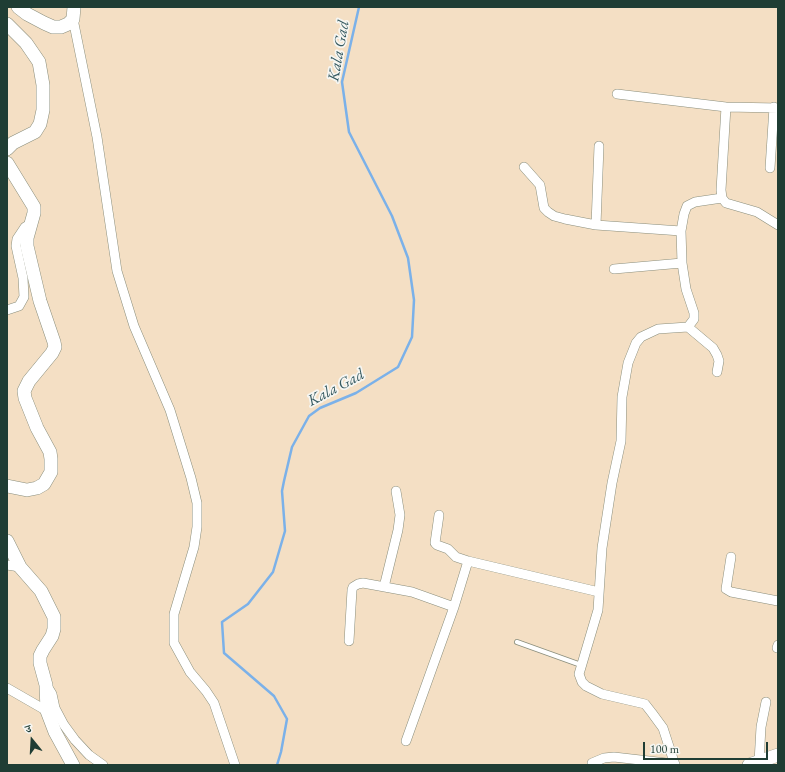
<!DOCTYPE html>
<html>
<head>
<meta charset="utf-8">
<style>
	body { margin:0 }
	#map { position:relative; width:785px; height:772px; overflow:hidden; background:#f4dfc4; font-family:"EB Garamond","Noto Serif Devanagari",serif }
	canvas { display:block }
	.frame { position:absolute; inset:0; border:8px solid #1f3d34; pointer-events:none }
	.north { position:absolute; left:12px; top:720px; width:40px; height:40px; -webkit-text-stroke:3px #f6f6f2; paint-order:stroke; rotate:342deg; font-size:11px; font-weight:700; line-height:16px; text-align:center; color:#1f3d34 }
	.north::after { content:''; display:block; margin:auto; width:14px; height:18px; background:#1f3d34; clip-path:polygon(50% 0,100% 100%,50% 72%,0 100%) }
	.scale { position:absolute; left:643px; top:742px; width:125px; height:18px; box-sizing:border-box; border:2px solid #1f3d34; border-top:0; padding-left:5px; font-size:12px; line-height:14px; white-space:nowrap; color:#1f3d34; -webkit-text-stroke:3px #f6f6f2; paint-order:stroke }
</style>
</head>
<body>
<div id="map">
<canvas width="785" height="772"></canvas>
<div class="frame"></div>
<div class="north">उ</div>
<div class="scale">100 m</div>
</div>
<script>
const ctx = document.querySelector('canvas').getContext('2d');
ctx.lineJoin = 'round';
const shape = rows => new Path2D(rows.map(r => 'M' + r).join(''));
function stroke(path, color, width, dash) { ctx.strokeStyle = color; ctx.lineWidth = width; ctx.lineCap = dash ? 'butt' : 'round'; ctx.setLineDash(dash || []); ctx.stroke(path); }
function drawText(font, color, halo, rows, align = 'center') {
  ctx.font = font + ' "EB Garamond",serif'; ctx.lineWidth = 3.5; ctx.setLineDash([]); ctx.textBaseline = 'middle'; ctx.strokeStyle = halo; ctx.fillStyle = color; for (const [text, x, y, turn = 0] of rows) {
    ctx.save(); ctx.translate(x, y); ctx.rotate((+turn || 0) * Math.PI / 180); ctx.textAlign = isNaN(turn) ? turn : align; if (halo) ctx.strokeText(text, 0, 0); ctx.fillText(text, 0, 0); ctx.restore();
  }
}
stroke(shape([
	[277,765,281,752,287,719,274,696,224,653,222,622,248,604,273,572,285,531,282,491,284,481,292,447,309,416,320,408,356,393,398,367,412,337,414,300,408,258,392,216,349,132,342,82,359,7]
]), '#7bb1e9', 2.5);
const lane = shape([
	[517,642,581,665]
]);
const street = shape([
	[73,19,97,137,117,271,134,326,170,410,191,478,197,503,197,527,194,547,174,614,174,643,190,672,206,691,214,703,235,765],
	[617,94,726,107,778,108],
	[726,107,721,190,722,198,726,203,757,212,778,225],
	[524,167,540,185,544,208,548,212,554,216,565,219,596,225,681,231,684,214,687,206,695,202,722,198],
	[770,168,774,107],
	[596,225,599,146],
	[614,269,682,263,681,231],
	[7,310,19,306,24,297,23,278,16,246,17,239,25,227,31,224],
	[688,327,713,348,717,355,719,361,717,372],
	[439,515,435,543,437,545,448,549,456,557,468,561],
	[731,557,726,589,731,592,778,601],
	[7,565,20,567],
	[384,587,398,530,400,515,396,491],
	[349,641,352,590,353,587,358,584,363,583,412,592,454,607],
	[777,648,778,645],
	[7,688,47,711],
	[49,689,52,694,55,708,64,725,75,740,89,755,103,765],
	[406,741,454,607,468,561,599,592],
	[759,762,761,727,766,702],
	[592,763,604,758,614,757,675,764],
	[675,765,663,728,652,713,645,704,602,694,586,686,582,682,579,674,598,610,602,548,612,483,621,441,622,397,628,363,636,343,641,337,658,329,688,327,694,319,694,313,686,289,682,263]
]);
const secondary = shape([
	[18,7,27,14,44,23,53,27,61,27,68,24,73,19,74,7],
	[7,24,26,43,39,62,43,85,43,110,40,124,35,132,13,143,7,149],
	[7,163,34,207,34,213,27,238,27,246,40,301,54,342,55,347,52,353,29,381,24,391,25,398,37,428,50,452,51,459,51,472,44,484,37,488,27,490,7,486],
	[7,541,20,567,41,591,54,617,54,629,52,636,43,650,40,656,40,663,46,685,47,711,55,732,73,765],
	[749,765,778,755]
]);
stroke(lane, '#8a8e7c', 6);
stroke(street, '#8a8e7c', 10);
stroke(secondary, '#8a8e7c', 14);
stroke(lane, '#fff', 4.5);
stroke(street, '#fff', 9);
stroke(secondary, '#fff', 13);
drawText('italic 16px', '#365a61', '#f6f6f2', [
	["Kala Gad",339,51,-80],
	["Kala Gad",336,388,-28]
]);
</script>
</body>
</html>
